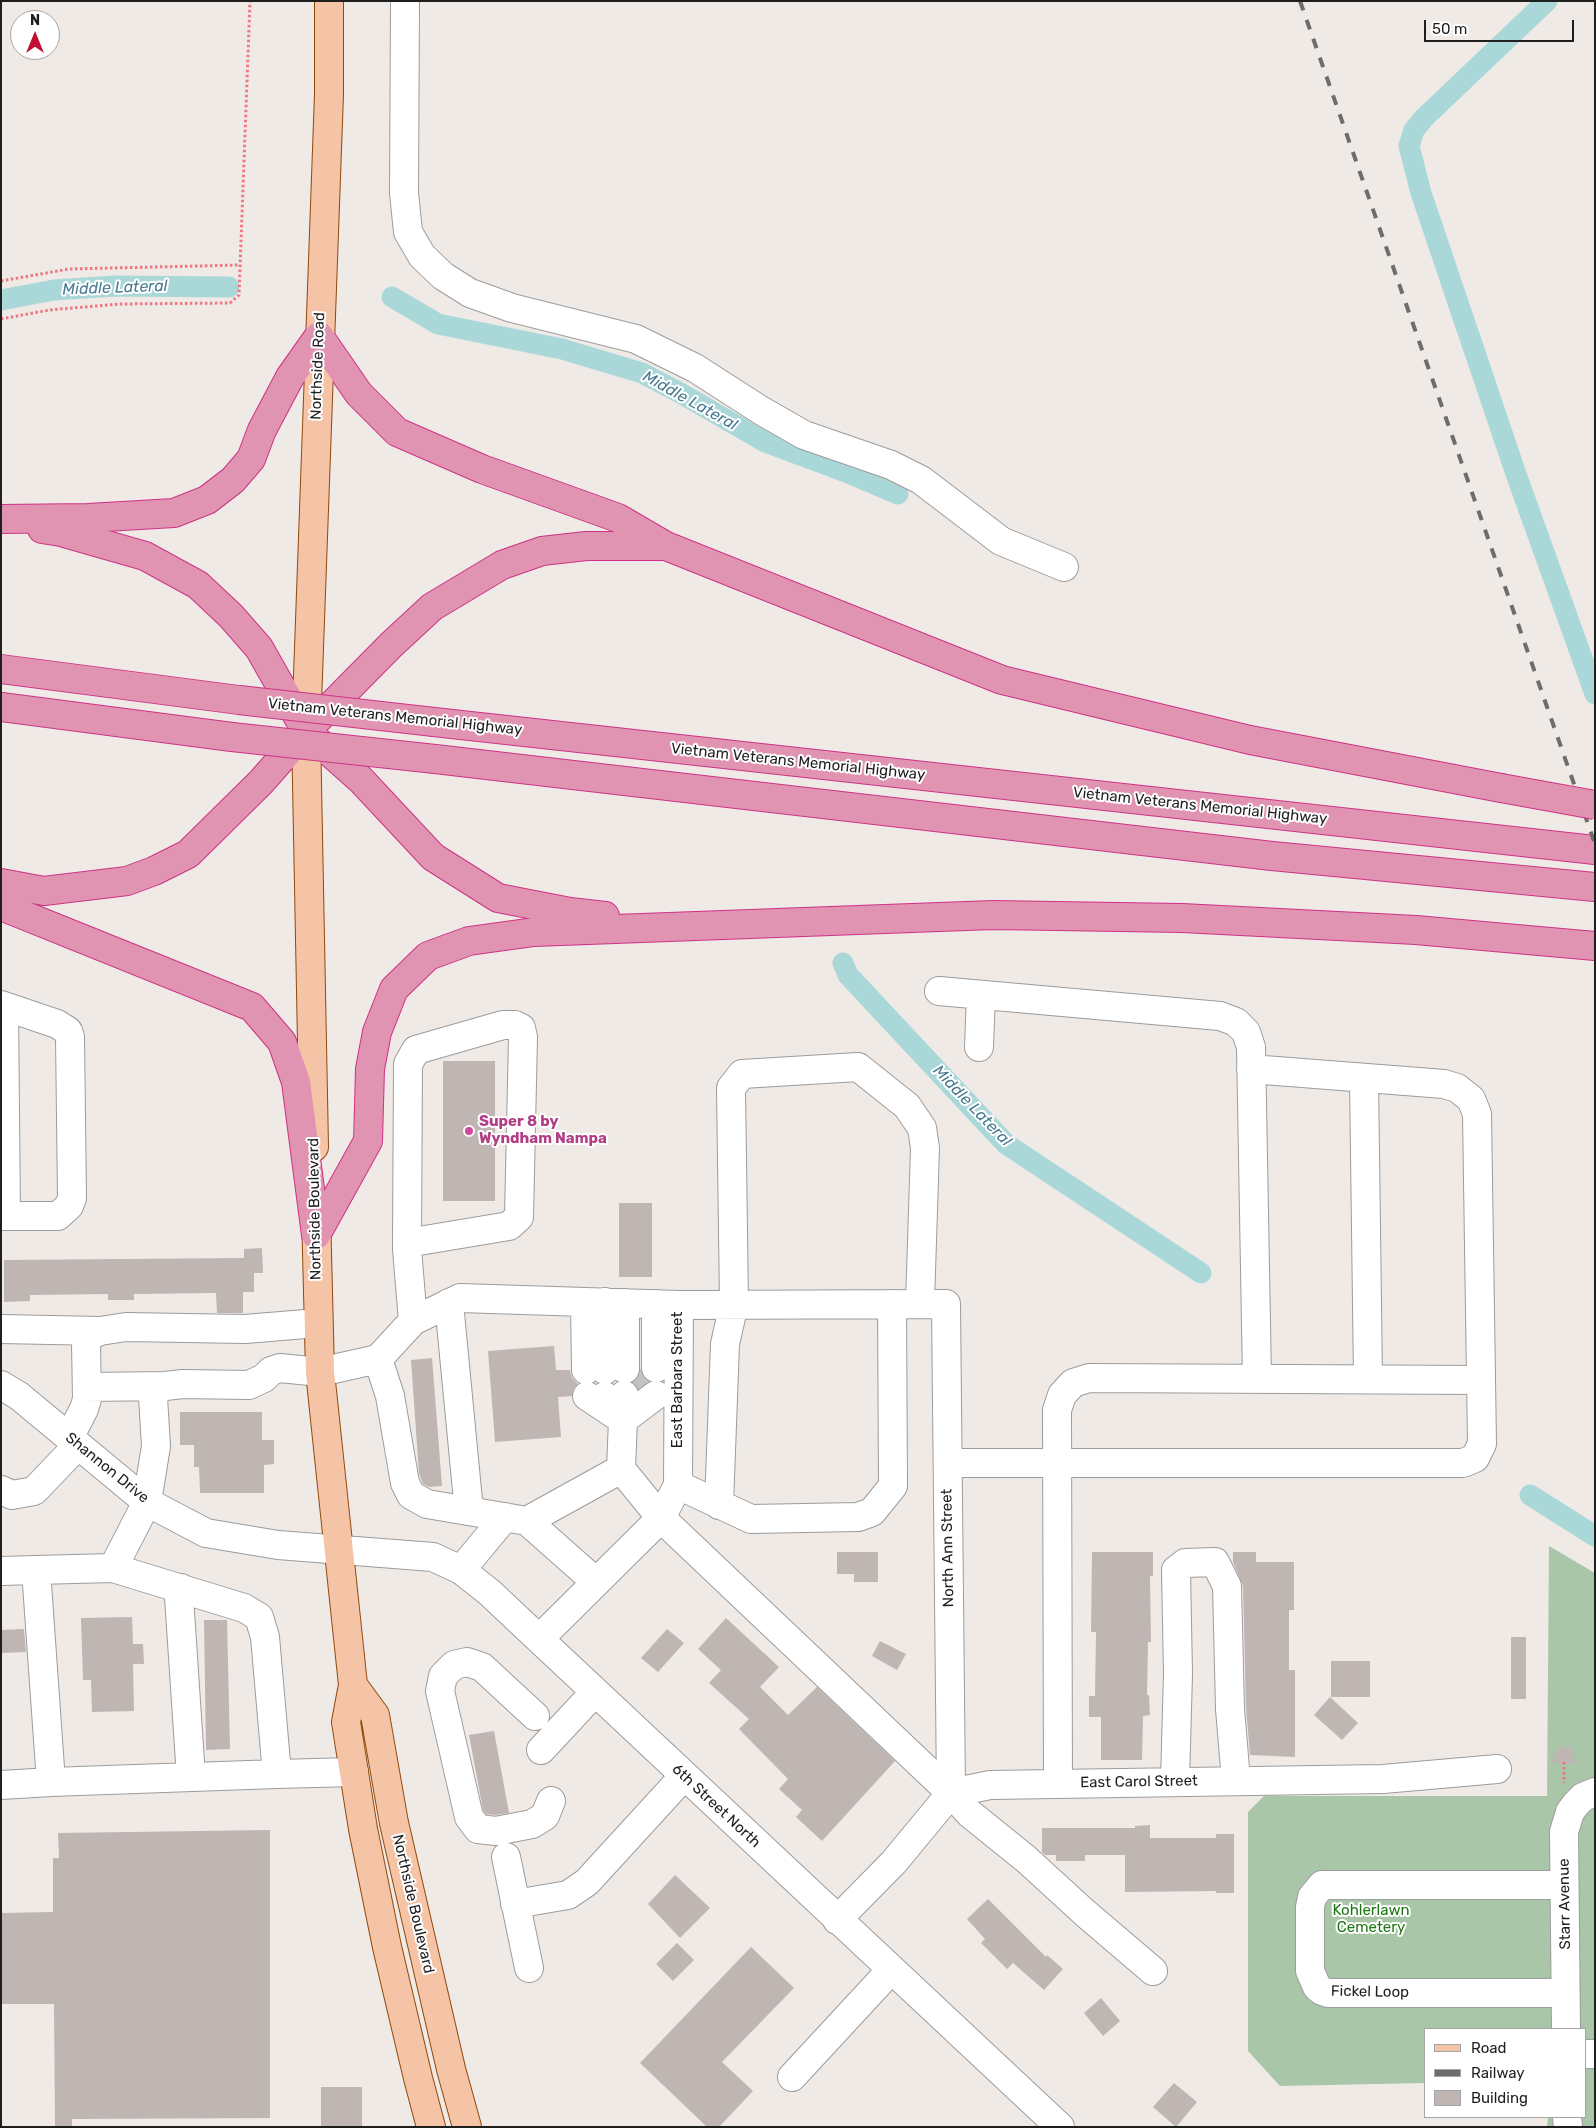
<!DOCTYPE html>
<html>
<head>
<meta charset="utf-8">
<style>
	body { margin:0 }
	#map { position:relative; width:1596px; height:2128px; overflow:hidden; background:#efeae6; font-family:Rubik,sans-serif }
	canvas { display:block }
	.frame { position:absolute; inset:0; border:2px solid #1f1f1f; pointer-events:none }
	.legend { position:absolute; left:1424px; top:2028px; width:162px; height:90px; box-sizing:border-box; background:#fff; border:1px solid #a5a5a5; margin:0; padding:6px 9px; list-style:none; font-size:15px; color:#1f1f1f }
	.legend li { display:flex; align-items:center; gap:10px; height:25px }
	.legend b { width:25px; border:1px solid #a5a5a5 }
	.north { position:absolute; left:10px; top:10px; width:50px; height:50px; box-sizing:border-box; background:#fff; border:1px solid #a5a5a5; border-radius:50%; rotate:0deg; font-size:14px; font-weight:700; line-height:20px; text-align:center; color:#1f1f1f }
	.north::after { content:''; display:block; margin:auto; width:18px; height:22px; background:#bf0f32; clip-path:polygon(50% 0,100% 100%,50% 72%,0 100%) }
	.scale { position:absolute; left:1424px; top:20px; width:150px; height:22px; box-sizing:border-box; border:2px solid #1f1f1f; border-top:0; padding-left:6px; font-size:15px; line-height:18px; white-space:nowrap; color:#1f1f1f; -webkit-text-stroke:4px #fff; paint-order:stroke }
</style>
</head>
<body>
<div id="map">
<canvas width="1596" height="2128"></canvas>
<div class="frame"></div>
<ul class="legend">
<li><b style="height:6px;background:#f5c3a5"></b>Road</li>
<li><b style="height:6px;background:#6d6d6d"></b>Railway</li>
<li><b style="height:14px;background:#bfb5b3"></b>Building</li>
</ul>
<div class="north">N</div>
<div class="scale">50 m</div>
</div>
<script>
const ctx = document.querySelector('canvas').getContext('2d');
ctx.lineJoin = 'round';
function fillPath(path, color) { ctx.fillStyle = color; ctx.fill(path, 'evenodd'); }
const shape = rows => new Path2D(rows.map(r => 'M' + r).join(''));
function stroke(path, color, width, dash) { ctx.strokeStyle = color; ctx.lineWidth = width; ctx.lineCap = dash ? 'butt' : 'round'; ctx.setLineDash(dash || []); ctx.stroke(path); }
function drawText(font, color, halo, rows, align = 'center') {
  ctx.font = font + ' Rubik,sans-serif'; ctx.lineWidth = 4; ctx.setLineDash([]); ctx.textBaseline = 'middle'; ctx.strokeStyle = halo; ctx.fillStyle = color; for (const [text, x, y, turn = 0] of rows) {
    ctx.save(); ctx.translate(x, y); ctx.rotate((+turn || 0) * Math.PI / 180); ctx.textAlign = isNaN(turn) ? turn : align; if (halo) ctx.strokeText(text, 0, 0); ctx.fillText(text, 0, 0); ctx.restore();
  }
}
fillPath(shape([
	[1549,1546,1595,1573,1595,2127,1547,2127,1548,2117,1585,2117,1585,2029,1425,2029,1425,2083,1280,2086,1248,2051,1248,1812,1264,1796,1547,1796]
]), '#aac6a9');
stroke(shape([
	[1547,1,1424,118,1414,130,1409,146,1421,193,1516,474,1595,694],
	[392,297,438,324,562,349,642,373,682,394,765,442,851,474,898,494],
	[1,300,54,290,115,286,229,287],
	[843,963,848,975,1006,1144,1201,1273],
	[1530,1495,1595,1536]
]), '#aad8d9', 21);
fillPath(shape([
	[443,1061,495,1061,495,1201,443,1201],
	[619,1203,652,1203,652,1277,619,1277],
	[262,1248,263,1273,254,1273,254,1292,243,1292,243,1313,217,1313,216,1293,134,1294,134,1300,108,1300,108,1294,30,1295,30,1301,4,1302,4,1260,244,1258,244,1249],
	[554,1346,556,1370,570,1370,572,1378,578,1384,574,1388,572,1396,558,1397,561,1437,495,1442,488,1351],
	[432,1358,442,1486,429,1487,423,1484,419,1473,411,1360],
	[641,1369,643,1376,649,1382,638,1389,633,1382,639,1376],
	[180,1412,262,1412,262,1440,274,1440,274,1464,264,1465,264,1493,200,1493,199,1467,194,1467,194,1445,180,1445],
	[837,1552,878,1552,878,1582,854,1582,854,1574,837,1574],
	[1092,1552,1153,1552,1153,1576,1150,1576,1151,1642,1148,1642,1147,1695,1149,1695,1150,1715,1143,1716,1142,1760,1101,1760,1101,1717,1089,1717,1089,1696,1095,1696,1096,1632,1091,1632],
	[1233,1552,1256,1552,1256,1562,1294,1562,1294,1610,1289,1610,1289,1670,1295,1670,1295,1757,1250,1755,1246,1708,1243,1586,1233,1562],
	[132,1617,133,1644,143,1644,144,1664,133,1664,134,1711,92,1712,91,1680,83,1680,81,1618],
	[726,1618,779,1667,760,1687,788,1715,817,1687,895,1761,822,1841,796,1817,802,1810,779,1789,788,1779,739,1729,749,1719,709,1683,721,1670,698,1649],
	[204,1620,227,1620,230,1749,206,1750],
	[24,1629,26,1652,1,1653,1,1630],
	[667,1629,684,1643,658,1672,641,1658],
	[1511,1637,1526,1637,1526,1699,1511,1699],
	[880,1641,906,1654,897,1670,872,1656],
	[1331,1661,1370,1661,1370,1697,1331,1697],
	[1330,1697,1358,1723,1342,1740,1314,1715],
	[494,1731,509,1813,495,1815,486,1814,483,1810,469,1735],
	[1558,1747,1571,1747,1576,1762,1562,1765,1552,1762],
	[1150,1825,1150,1838,1216,1838,1216,1834,1234,1834,1234,1893,1216,1893,1216,1891,1125,1892,1125,1855,1085,1855,1085,1861,1056,1861,1056,1855,1045,1855,1042,1852,1042,1828,1135,1828,1135,1826],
	[270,1830,270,2118,72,2119,72,2127,55,2127,54,2004,1,2004,1,1913,53,1912,53,1858,59,1858,58,1833],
	[675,1875,710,1908,680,1938,648,1904],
	[988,1899,1046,1957,1047,1955,1063,1969,1044,1990,1013,1963,1007,1969,981,1943,985,1939,967,1919],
	[677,1943,694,1960,673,1981,656,1964],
	[751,1947,794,1988,722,2062,753,2091,719,2127,707,2127,640,2063],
	[1101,1998,1120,2021,1103,2036,1084,2013],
	[1174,2083,1197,2102,1176,2127,1153,2107],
	[321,2087,362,2087,362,2127,321,2127]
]), '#bfb5b3');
stroke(shape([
	[640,1369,640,1395]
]), '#c5c1be', 28, [28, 14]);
const minor = shape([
	[405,1,404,193,408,232,422,256,443,276,470,293,512,308,636,339,695,368,762,411,804,435,891,465,921,480,1001,541,1064,567],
	[939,991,1220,1016,1236,1022,1246,1032,1251,1047,1257,1379],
	[1,1005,57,1024,68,1031,70,1037,72,1198,69,1206,58,1216,1,1216],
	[4,1006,6,1216],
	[979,1047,981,995],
	[1364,1078,1368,1379],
	[407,1243,509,1226,519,1217,523,1037,521,1028,515,1025,503,1025,416,1050,408,1064,407,1243,407,1249,413,1321],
	[585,1302,586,1370],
	[449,1303,469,1511],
	[625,1303,625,1369],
	[656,1304,656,1368],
	[1,1329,100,1331],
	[378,1359,390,1396,405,1483,411,1495,427,1504,527,1521,596,1582],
	[605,1370,605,1302],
	[1,1385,19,1396,147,1502,206,1533,278,1545,433,1557,461,1570,489,1592,539,1639,1060,2127],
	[87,1387,165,1386],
	[624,1395,621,1469,661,1518,951,1793,969,1813,1026,1859,1085,1913,1153,1971],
	[587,1396,623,1420,605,1396],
	[623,1420,656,1395],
	[69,1438,84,1409,87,1399,86,1343,89,1336,100,1331,126,1327,245,1329,318,1323],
	[948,1463,1463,1463,1475,1458,1482,1444,1477,1114,1471,1099,1457,1088,1444,1084,1251,1069],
	[678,1485,751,1519,858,1517,872,1512,893,1486,892,1304],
	[1,1490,12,1495,34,1491,78,1445],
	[719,1505,725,1344,734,1304,731,1088,742,1074,858,1067,907,1106,922,1128,925,1148,920,1303],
	[527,1521,621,1469],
	[113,1568,36,1570,51,1782,277,1774],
	[461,1570,505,1517],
	[1,1571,36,1570],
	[181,1588,179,1597,191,1777],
	[539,1639,661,1518,678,1485,679,1305,946,1304,951,1793],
	[535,1716,482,1667,467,1662,454,1665,443,1676,440,1691,469,1817,478,1829,496,1831,532,1824,545,1816,551,1801],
	[541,1750,595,1692],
	[354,1772,277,1774,265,1637,259,1617,244,1608,113,1568,147,1502,156,1446,153,1397,156,1391,165,1386,183,1384,249,1385,264,1378,271,1371,280,1368,320,1372,378,1359,413,1321,460,1298,679,1305],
	[1175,1781,1178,1674,1176,1570,1185,1563,1215,1562,1227,1586,1230,1709,1236,1780],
	[1058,1784,1057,1410,1062,1395,1073,1383,1089,1378,1481,1380],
	[1,1785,51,1782],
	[506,1857,529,1968],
	[1564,1885,1322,1885,1312,1897,1310,1907,1310,1971,1317,1987,1322,1991,1328,1993,1565,1993],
	[515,1904,568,1895,587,1882,684,1776],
	[837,1920,894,1862,951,1793,990,1785,1383,1779,1497,1769],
	[1566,2029,1564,1832,1570,1812,1576,1804,1583,1797,1595,1792],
	[1585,2054,1595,2054],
	[792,2077,891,1970],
	[1567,2117,1568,2127]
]);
const major = shape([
	[314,1147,306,731,329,94,329,1],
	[316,1212,320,1372,353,1685,346,1722,363,1829,387,1947,418,2078,431,2127],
	[353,1685,375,1715,394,1823,451,2069,467,2127]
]);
const highway = shape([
	[1,519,88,518,174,513,207,500,233,480,251,459,262,430,290,377,319,336,359,394,397,432,482,469,618,518,666,546,1002,680,1250,740,1501,788],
	[42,529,61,532,145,556,198,585,231,616,259,648,306,731,361,780,433,857,498,898,570,912,605,916],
	[1,669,239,700],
	[1,707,232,737],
	[434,722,1595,850],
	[435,759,1272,856,1595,887],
	[1,883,44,891,127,881,154,871,188,854,261,782,306,731,391,645,432,607,502,565,542,551,586,546,664,546],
	[1,906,252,1007,282,1042,296,1082,316,1235],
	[316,1235,368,1141,370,1069,377,1032,394,989,428,956,469,941,534,932,993,915,1182,918,1416,930,1595,946]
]);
stroke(minor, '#9c9c9c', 30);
stroke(major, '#8f490b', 30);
stroke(highway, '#ce3286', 30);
stroke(shape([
	[1,281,69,269,240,265],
	[1,319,49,310,120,304,230,303,239,295,250,1],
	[1564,1762,1564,1783]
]), '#f07682', 3, [2.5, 2.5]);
stroke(minor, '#fff', 28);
stroke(major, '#f5c3a5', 28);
stroke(highway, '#e194b1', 28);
stroke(shape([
	[1300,1,1595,844]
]), '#6d6d6d', 4, [10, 10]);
const highwayBridge = shape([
	[239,700,434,722],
	[232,737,435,759],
	[1501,788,1595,805]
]);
stroke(highwayBridge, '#ce3286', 30, []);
stroke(highwayBridge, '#e194b1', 28);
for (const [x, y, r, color] of [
	[469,1131,5,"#d1479c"]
]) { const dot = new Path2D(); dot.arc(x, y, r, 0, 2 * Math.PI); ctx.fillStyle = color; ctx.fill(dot); stroke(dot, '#fff', 2); }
drawText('15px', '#1f1f1f', '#fff', [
	["Northside Road",318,366,-88],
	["Vietnam Veterans Memorial Highway",395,717,6],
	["Vietnam Veterans Memorial Highway",798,762,6],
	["Vietnam Veterans Memorial Highway",1200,806,6],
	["Northside Boulevard",315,1209,-91],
	["East Barbara Street",678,1380,-90],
	["Shannon Drive",107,1468,39],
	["North Ann Street",948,1548,-91],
	["East Carol Street",1139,1782,-1],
	["6th Street North",716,1806,43],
	["Northside Boulevard",413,1904,77],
	["Starr Avenue",1565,1904,-91],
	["Fickel Loop",1370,1992,1]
]);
drawText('bold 15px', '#b23c85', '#fff', [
	["Super 8 by",479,1122],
	["Wyndham Nampa",479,1139]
], 'left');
drawText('15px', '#1f7614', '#fff', [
	["Kohlerlawn",1371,1911],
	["Cemetery",1371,1928]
]);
drawText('italic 16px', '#487b91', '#fff', [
	["Middle Lateral",115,288,-2],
	["Middle Lateral",690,401,29],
	["Middle Lateral",972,1106,46]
]);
</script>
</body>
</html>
